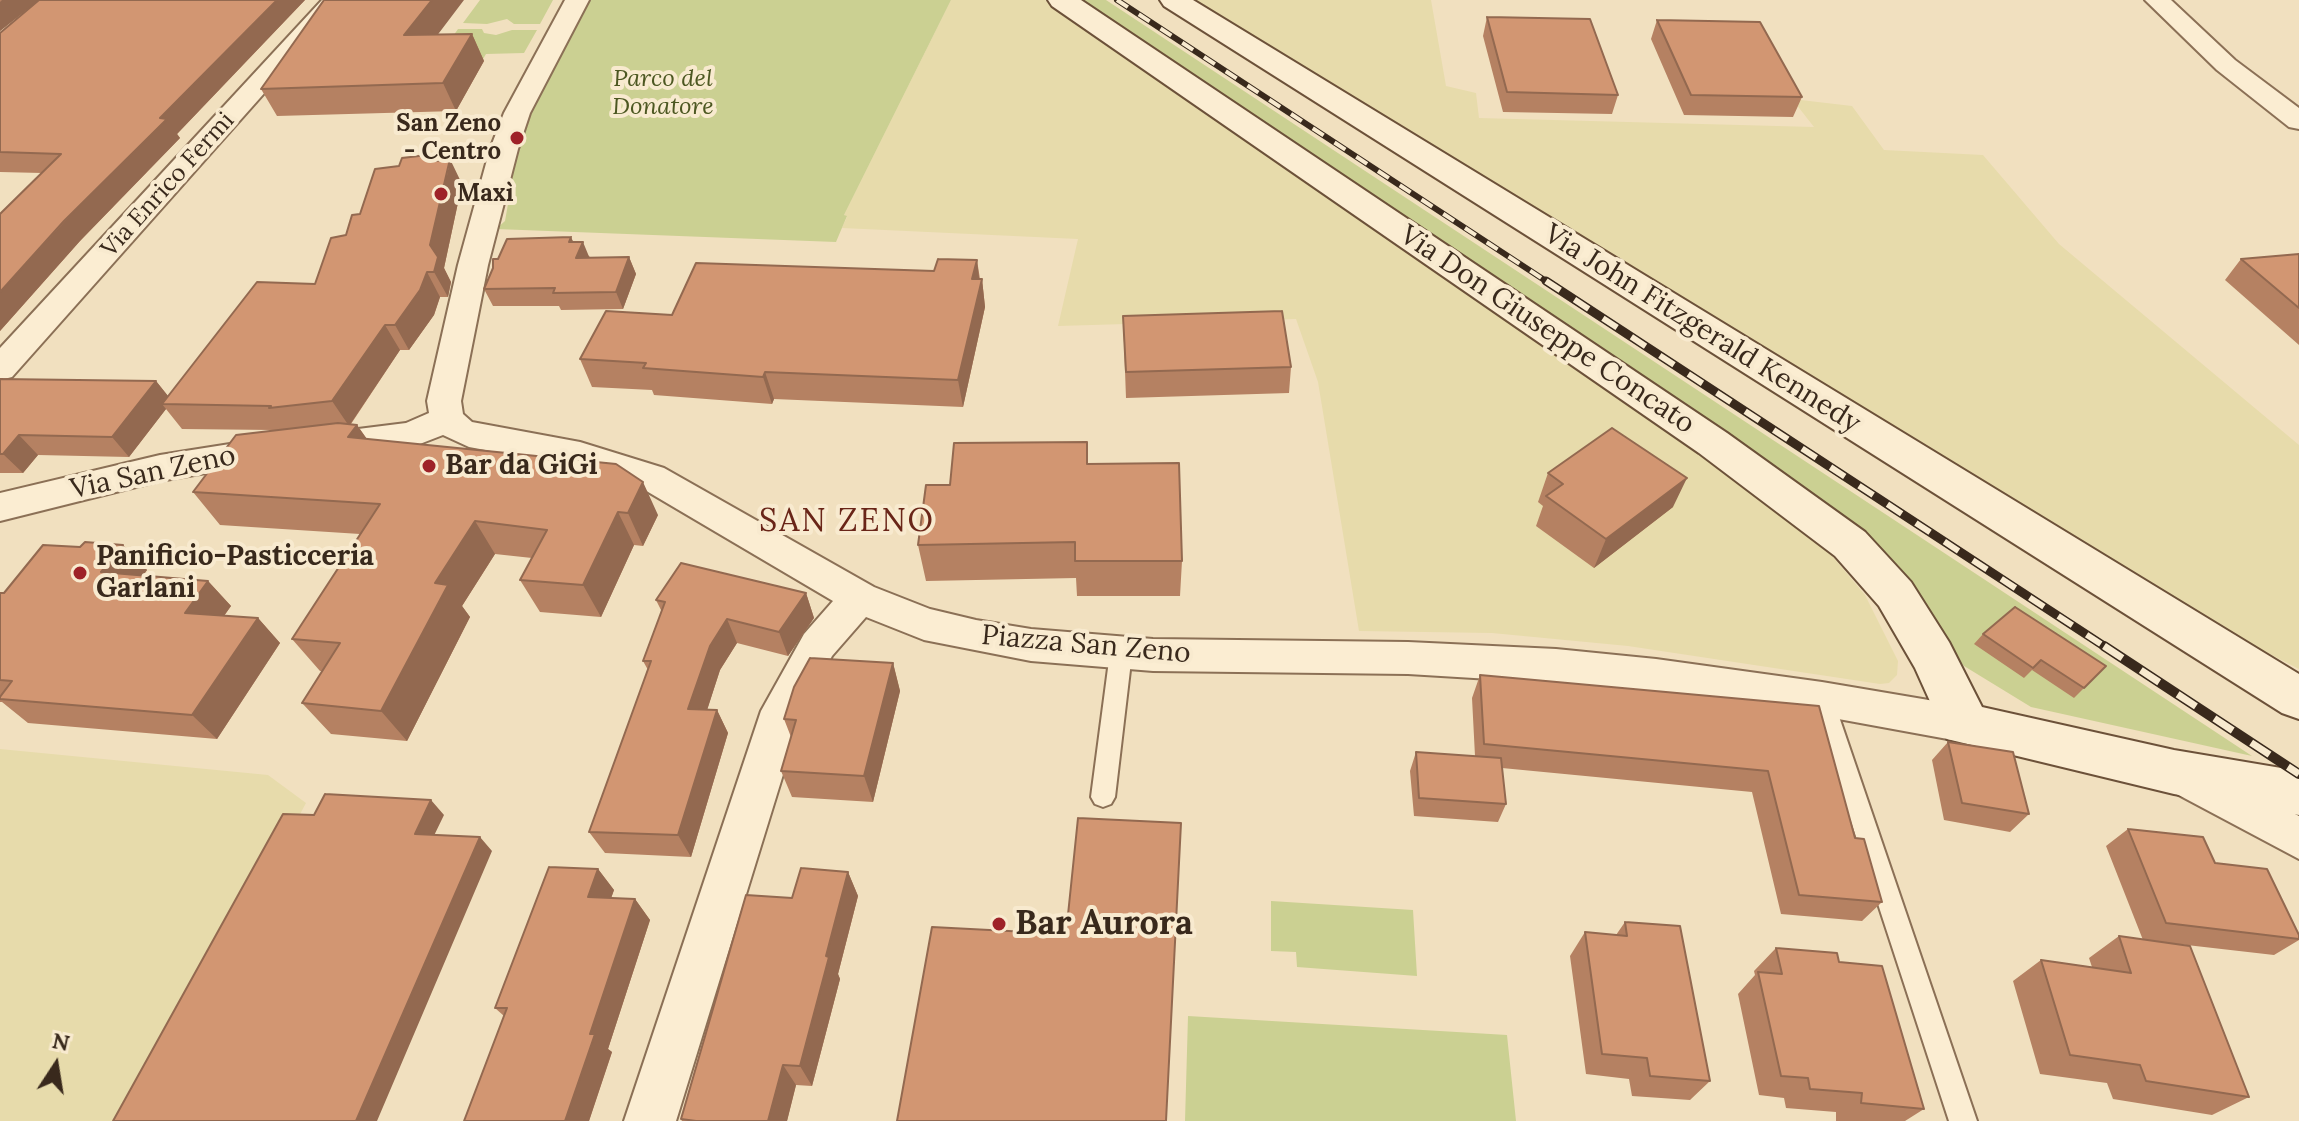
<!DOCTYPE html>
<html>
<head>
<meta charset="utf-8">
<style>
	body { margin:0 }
	#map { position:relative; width:2299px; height:1121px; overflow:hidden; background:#f1e0bf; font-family:Lora,serif }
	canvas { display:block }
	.north { position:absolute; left:16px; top:1025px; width:80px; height:80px; -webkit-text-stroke:6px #f8eacf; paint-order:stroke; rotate:12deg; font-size:22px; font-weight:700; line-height:32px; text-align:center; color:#39291c }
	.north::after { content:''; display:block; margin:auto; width:28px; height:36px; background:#39291c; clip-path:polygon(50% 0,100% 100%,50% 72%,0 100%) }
</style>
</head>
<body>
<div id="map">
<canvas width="2299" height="1121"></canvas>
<div class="north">N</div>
</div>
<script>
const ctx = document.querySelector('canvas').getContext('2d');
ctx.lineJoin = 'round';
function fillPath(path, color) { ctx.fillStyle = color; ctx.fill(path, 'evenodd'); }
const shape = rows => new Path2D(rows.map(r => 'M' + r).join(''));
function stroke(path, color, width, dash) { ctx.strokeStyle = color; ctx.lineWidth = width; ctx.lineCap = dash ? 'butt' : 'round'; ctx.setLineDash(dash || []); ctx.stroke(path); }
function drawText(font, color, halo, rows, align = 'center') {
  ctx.font = font + ' Lora,serif'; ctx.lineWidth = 8; ctx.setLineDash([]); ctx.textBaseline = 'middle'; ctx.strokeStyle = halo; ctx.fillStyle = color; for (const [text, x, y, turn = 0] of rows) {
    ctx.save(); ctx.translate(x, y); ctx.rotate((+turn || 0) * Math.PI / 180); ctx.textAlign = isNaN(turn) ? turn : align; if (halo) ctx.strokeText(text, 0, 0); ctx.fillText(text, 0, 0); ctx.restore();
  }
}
fillPath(shape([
	[951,0,1045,0,1714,461,1818,539,1865,595,1898,661,1897,675,1889,683,1880,684,1628,646,1492,633,1359,631,1318,382,1296,319,1058,326,1078,239,842,228,847,217,844,215],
	[1194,0,1431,0,1446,86,1476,93,1479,118,1814,127,1792,99,1852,106,1884,150,1983,155,2059,244,2299,445,2299,669,2229,633,1703,315],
	[0,749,268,775,306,803,136,1121,0,1121]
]), '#e7dbab');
fillPath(shape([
	[480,0,553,0,540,24,514,24,507,19,487,24,463,23],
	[583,0,951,0,844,215,847,216,836,242,496,229,505,221,508,204,500,203,527,110],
	[1076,0,1106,0,2252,756,2031,707,1964,666,1954,655,1933,616,1922,614],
	[458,29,482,29,484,33,496,35,512,30,537,30,524,53,486,54,483,59,437,59],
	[1271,901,1413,910,1417,976,1297,967,1296,952,1271,951],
	[1188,1016,1507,1035,1516,1121,1185,1121]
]), '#cbd092');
const lane = shape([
	[1121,644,1129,647,1132,653,1115,797,1111,804,1103,807,1095,804,1091,797,1110,653,1113,647,1121,644],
	[1822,690,1830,693,1833,699,1977,1121,1949,1121,1811,699,1814,693,1822,690]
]);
const street = shape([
	[322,0,347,0,12,377,0,380,0,348,322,0],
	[565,0,589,0,530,113,518,149,488,265,461,401,463,414,472,422,580,442,664,468,874,587,930,609,976,620,1031,629,1153,639,1408,642,1556,649,1656,659,1822,682,1964,706,1979,711,1985,724,1979,737,1964,742,1822,716,1656,693,1556,683,1408,674,1153,671,1031,661,924,640,866,617,832,656,802,713,676,1121,624,1121,761,711,804,634,833,601,638,486,578,467,469,447,443,435,412,447,326,457,314,454,308,445,314,436,326,433,406,423,429,413,427,401,458,265,490,149,504,113,565,0],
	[2145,0,2171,0,2235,60,2299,108,2299,129,2289,127,2217,70,2145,0],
	[268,438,280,442,286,451,280,460,160,481,0,521,0,493,160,455,268,438],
	[2188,760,2299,816,2299,859,2173,792,2166,779,2173,766,2188,760]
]);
const secondary = shape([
	[1048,0,1081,0,1727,433,1865,532,1911,582,1949,642,1982,707,2174,750,2299,771,2299,815,2174,794,1947,739,1915,668,1879,606,1835,556,1699,453,1052,6,1048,0],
	[1160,0,1193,0,2299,674,2299,719,2282,713,1164,6,1160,0]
]);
stroke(lane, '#8b7056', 4);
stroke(street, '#8b7056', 4);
stroke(secondary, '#6c5139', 4);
fillPath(lane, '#fbedd2');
fillPath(street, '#fbedd2');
fillPath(secondary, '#fbedd2');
const railFar2 = shape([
	[1117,0,1549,283]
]);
const railFar1 = shape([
	[1546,281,2107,648]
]);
const rail = shape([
	[2104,646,2299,774]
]);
stroke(railFar2, '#39291c', 6);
stroke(railFar1, '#39291c', 9);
stroke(rail, '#39291c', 10);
stroke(railFar2, '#f8eacf', 4, [13]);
stroke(railFar1, '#f8eacf', 6, [17]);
stroke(rail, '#f8eacf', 7, [22]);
fillPath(shape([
	[0,0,305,0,177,134,180,138,80,241,0,331,0,214,42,173,0,172,0,33,34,4,0,31],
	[1487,17,1618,95,1612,114,1503,112,1483,36],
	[1657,20,1802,97,1793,117,1684,115,1651,39],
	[472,34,484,61,456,111,277,116,261,89,438,35],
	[439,160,462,184,444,268,451,282,448,297,440,297,434,315,409,350,400,350,351,424,357,425,367,439,658,515,643,546,634,545,601,617,540,612,520,580,532,558,495,554,462,606,470,617,407,741,331,734,302,703,322,671,320,671,292,639,360,534,220,525,193,492,273,430,182,429,166,409,129,457,38,455,23,473,0,473,0,379,156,381,168,396,315,284,360,214],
	[571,237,573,242,590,257,629,257,636,274,623,309,561,310,559,306,493,306,484,289,498,259],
	[2299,254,2299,345,2225,280,2241,259],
	[977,260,980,279,982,279,985,307,963,407,774,399,772,404,654,395,652,390,592,387,580,359],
	[1123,316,1291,367,1289,393,1126,398],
	[1088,464,1182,561,1180,596,1077,596,1076,578,926,581,918,545,950,485],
	[1548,473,1673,507,1594,568,1536,526,1543,506,1538,502],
	[123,545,147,570,143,576,208,581,231,606,224,616,258,618,280,643,217,739,28,723,2,702,0,702,0,593,4,593,80,547],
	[806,593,814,618,788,656,737,643,720,670,707,710,717,710,728,733,691,857,605,853,589,832,648,670,643,661,662,612,656,600],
	[1983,634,2106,666,2074,698,2032,670,2024,678,1974,644],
	[893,663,900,691,873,802,792,797,781,771,791,737,784,719],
	[1480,675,1819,706,1855,838,1882,902,1862,921,1781,914,1752,792,1502,768,1506,804,1498,822,1414,816,1410,771,1416,752,1475,756,1472,698],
	[1948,742,2029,814,2010,832,1944,820,1932,760],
	[2128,829,2299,935,2299,940,2274,955,2143,940,2106,846],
	[598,869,614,890,611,898,635,899,650,920,608,1049,612,1052,589,1121,464,1121,504,1016,495,1008],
	[848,872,858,896,838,974,840,979,812,1086,796,1085,787,1121,682,1121,681,1119,792,898],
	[1625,922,1710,1081,1690,1100,1632,1096,1629,1079,1586,1074,1570,956,1585,932,1616,935],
	[2119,936,2249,1097,2212,1115,2113,1099,2107,1083,2040,1074,2013,981,2041,960,2092,967,2089,958],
	[1776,948,1839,962,1924,1109,1905,1121,1836,1121,1836,1112,1786,1108,1784,1098,1759,1095,1738,994,1755,975,1754,971]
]), '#b58162');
fillPath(shape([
	[2,0,39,0,0,31,0,2],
	[277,0,305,0,177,134,180,138,80,241,0,331,0,292,160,118],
	[432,0,464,0,417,62,404,35],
	[472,34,484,61,456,111,443,83],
	[436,154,447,176,450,159,462,184,444,268,451,282,448,297,434,272,430,245,437,161],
	[571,237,578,253,583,242,590,259,584,275,569,242],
	[629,257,636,274,623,309,616,292],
	[977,260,980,286,982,279,985,307,963,407,958,380,972,279],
	[427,272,440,297,434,315,409,350,395,325],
	[385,325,400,350,349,426,332,401],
	[765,372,774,399,772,404,763,377],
	[156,381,172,401,162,404,166,409,129,457,112,437],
	[357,425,380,458,348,437],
	[19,435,38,455,23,473,3,454],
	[1687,478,1673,507,1594,568,1606,539],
	[643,482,658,515,643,546,628,513],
	[618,512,634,545,601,617,583,585],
	[475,521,495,554,462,606,470,617,407,741,381,711,435,583],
	[123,545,147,570,126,597,101,572],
	[208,581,231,606,208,638,185,613],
	[806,593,814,618,788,656,779,632],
	[258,618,280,643,217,739,192,715],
	[727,619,737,643,720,670,700,732,688,709,710,646],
	[893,663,900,691,873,802,864,776],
	[717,710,728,733,691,857,678,835],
	[431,800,444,815,428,848,415,834],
	[480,837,492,851,377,1121,356,1121],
	[598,869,614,890,604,918,588,897],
	[848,872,858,896,838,974,840,979,812,1086,800,1066,826,956],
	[635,899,650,920,608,1049,612,1052,589,1121,565,1121,590,1034],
	[783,1065,796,1085,787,1121,768,1121]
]), '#936950');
const building = shape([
	[39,0,277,0,160,118,167,119,64,221,0,292,0,214,61,154,0,152,0,33,39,0],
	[324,0,432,0,404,35,472,34,443,83,261,89,324,0],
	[1487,17,1590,19,1618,95,1507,92,1487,17],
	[1657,20,1760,22,1802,97,1691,95,1657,20],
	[436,154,437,161,450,159,430,245,438,257,434,272,427,272,420,290,395,325,385,325,332,401,269,408,271,406,162,404,257,282,315,284,331,238,346,235,352,215,360,214,375,169,399,166,402,158,436,154],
	[571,237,569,242,583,242,576,258,629,257,616,292,553,293,555,288,484,289,493,268,493,259,498,259,507,239,571,237],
	[2299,254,2299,308,2241,259,2299,254],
	[938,259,977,260,972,279,982,279,958,380,765,372,763,377,643,368,646,363,580,359,606,311,672,315,696,263,934,271,938,259],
	[1282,311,1291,367,1126,372,1123,316,1282,311],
	[0,379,156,381,112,437,19,435,3,454,0,454,0,379],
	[338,423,357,425,348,437,616,464,643,482,628,513,618,512,583,585,520,580,547,530,475,521,435,583,448,585,381,711,302,703,340,643,292,639,380,504,193,492,236,435,338,423],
	[1612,428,1687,478,1606,539,1546,496,1563,484,1548,473,1612,428],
	[1087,442,1087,464,1179,463,1182,561,1075,561,1075,542,918,545,926,485,950,485,954,443,1087,442],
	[85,542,123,545,101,572,208,581,185,613,258,618,192,715,0,699,0,697,12,681,0,680,0,593,4,593,43,545,80,547,85,542],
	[681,563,806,593,779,632,727,619,710,646,688,709,717,710,678,835,589,832,651,661,643,661,665,602,656,600,681,563],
	[2015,607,2106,666,2084,688,2041,660,2033,668,1983,634,2015,607],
	[810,658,893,663,864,776,781,771,796,720,784,719,794,687,810,658],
	[1480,675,1819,706,1855,838,1864,839,1882,902,1799,895,1768,771,1484,744,1480,675],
	[1948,742,2013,752,2029,814,1962,803,1948,742],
	[1416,752,1501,758,1506,804,1419,798,1416,752],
	[325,794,431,800,415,834,480,837,356,1121,113,1121,283,814,314,815,325,794],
	[1078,818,1181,823,1166,1121,897,1121,932,927,1066,934,1078,818],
	[2128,829,2203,837,2215,863,2267,869,2299,935,2299,939,2166,923,2128,829],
	[549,867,598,869,588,897,635,899,590,1034,595,1034,565,1121,464,1121,507,1008,495,1008,549,867],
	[801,868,848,872,826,956,829,957,800,1066,783,1065,768,1121,696,1121,681,1119,746,895,792,898,801,868],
	[1625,922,1680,926,1710,1081,1650,1076,1647,1058,1602,1054,1585,932,1627,936,1625,922],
	[2119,936,2190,946,2249,1097,2146,1081,2140,1065,2070,1055,2041,960,2131,973,2119,936],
	[1776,948,1837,953,1839,962,1882,966,1924,1109,1861,1103,1862,1093,1810,1089,1808,1078,1781,1076,1758,972,1782,974,1776,948]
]);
fillPath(building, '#d29672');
stroke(building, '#936950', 2);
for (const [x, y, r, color] of [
	[517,138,8,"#9e2228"],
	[441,194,8,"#9e2228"],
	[429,466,8,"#9e2228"],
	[80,573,8,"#9e2228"],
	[999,924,8,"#9e2228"]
]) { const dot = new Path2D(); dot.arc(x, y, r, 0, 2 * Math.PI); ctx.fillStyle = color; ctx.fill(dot); stroke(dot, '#f8eacf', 3); }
drawText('italic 24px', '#4c5721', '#f8eacf', [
	["Parco del",663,79],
	["Donatore",663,107]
]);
drawText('bold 24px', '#39291c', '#f8eacf', [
	["San Zeno",501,124],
	["- Centro",501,152],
	["Maxì",457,194,"left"]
], 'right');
drawText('24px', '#39291c', '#f8eacf', [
	["Via Enrico Fermi",168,185,-48]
]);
drawText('28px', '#39291c', '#f8eacf', [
	["Via John Fitzgerald Kennedy",1702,329,32],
	["Via Don Giuseppe Concato",1547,330,34],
	["Via San Zeno",153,473,-12],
	["Piazza San Zeno",1086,645,5]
]);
drawText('bold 28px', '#39291c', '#f8eacf', [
	["Bar da GiGi",445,466],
	["Panificio-Pasticceria",96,557],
	["Garlani",96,589]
], 'left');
ctx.letterSpacing = '2px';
drawText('32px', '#692518', '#f8eacf', [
	["SAN ZENO",847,522]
]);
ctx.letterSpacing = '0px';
drawText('bold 34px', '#39291c', '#f8eacf', [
	["Bar Aurora",1015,924]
], 'left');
</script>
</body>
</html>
